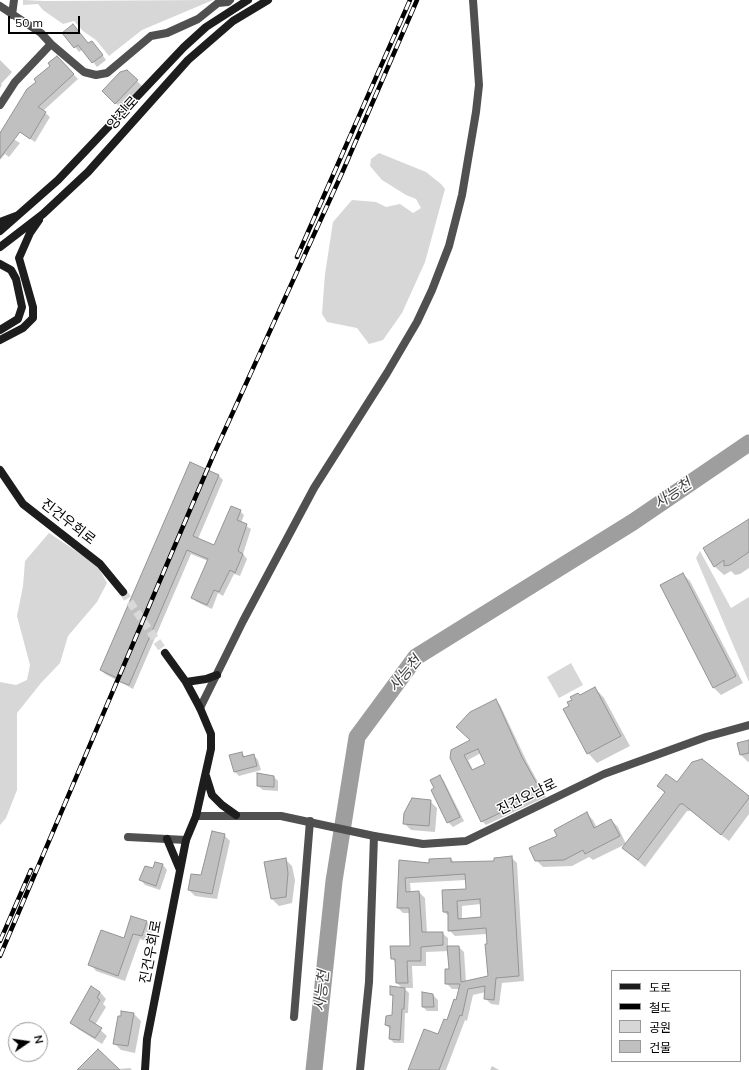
<!DOCTYPE html>
<html>
<head>
<meta charset="utf-8">
<style>
	body { margin:0 }
	#map { position:relative; width:749px; height:1070px; overflow:hidden; background:#fff; font-family:Mulish,"Noto Sans KR",sans-serif }
	canvas { display:block }
	.legend { position:absolute; left:611px; top:970px; width:130px; height:92px; box-sizing:border-box; background:#fff; border:1px solid #999; margin:0; padding:5px 7px; list-style:none; font-size:12px; color:#000 }
	.legend li { display:flex; align-items:center; gap:8px; height:20px }
	.legend b { width:20px; border:1px solid #999 }
	.north { position:absolute; left:8px; top:1022px; width:40px; height:40px; box-sizing:border-box; background:#fff; border:1px solid #999; border-radius:50%; rotate:77deg; font-size:11px; font-weight:700; line-height:16px; text-align:center; color:#000 }
	.north::after { content:''; display:block; margin:auto; width:14px; height:18px; background:#000; clip-path:polygon(50% 0,100% 100%,50% 72%,0 100%) }
	.scale { position:absolute; left:8px; top:16px; width:72px; height:18px; box-sizing:border-box; border:2px solid #000; border-top:0; padding-left:5px; font-size:12px; line-height:14px; white-space:nowrap; color:#000; -webkit-text-stroke:3px #fff; paint-order:stroke }
</style>
</head>
<body>
<div id="map">
<canvas width="749" height="1070"></canvas>
<ul class="legend">
<li><b style="height:5px;background:#1d1d1d"></b>도로</li>
<li><b style="height:5px;background:#000"></b>철도</li>
<li><b style="height:11px;background:#d7d7d7"></b>공원</li>
<li><b style="height:11px;background:#c0c0c0"></b>건물</li>
</ul>
<div class="north">N</div>
<div class="scale">50 m</div>
</div>
<script>
const ctx = document.querySelector('canvas').getContext('2d');
ctx.lineJoin = 'round';
function fillPath(path, color) { ctx.fillStyle = color; ctx.fill(path, 'evenodd'); }
const shape = rows => new Path2D(rows.map(r => 'M' + r).join(''));
function stroke(path, color, width, dash) { ctx.strokeStyle = color; ctx.lineWidth = width; ctx.lineCap = dash ? 'butt' : 'round'; ctx.setLineDash(dash || []); ctx.stroke(path); }
function drawText(font, color, halo, rows, align = 'center') {
  ctx.font = font + ' Mulish,"Noto Sans KR",sans-serif'; ctx.lineWidth = 3; ctx.setLineDash([]); ctx.textBaseline = 'middle'; ctx.strokeStyle = halo; ctx.fillStyle = color; for (const [text, x, y, turn = 0] of rows) {
    ctx.save(); ctx.translate(x, y); ctx.rotate((+turn || 0) * Math.PI / 180); ctx.textAlign = isNaN(turn) ? turn : align; if (halo) ctx.strokeText(text, 0, 0); ctx.fillText(text, 0, 0); ctx.restore();
  }
}
fillPath(shape([
	[23,0,44,1,213,0,142,30,109,56,96,40,83,31,74,21,63,24,43,10,38,4,23,5],
	[379,153,426,172,441,184,445,189,425,262,402,313,383,340,369,344,357,328,327,322,322,314,325,274,333,222,352,200,376,202,386,207,400,204,413,213,421,208,416,199,406,195,382,180,370,166,371,159],
	[49,533,97,565,107,583,97,602,68,636,60,663,41,683,17,713,17,790,6,818,0,825,0,682,16,685,27,680,30,665,17,616,23,586,25,561],
	[700,551,731,608,749,597,749,682,696,558],
	[571,663,583,685,559,698,547,677]
]), '#d7d7d7');
fillPath(shape([
	[64,33,96,46,106,60,97,67,83,49,79,52],
	[57,57,78,79,43,111,50,117,35,142,12,127,38,82],
	[0,60,12,72,1,84,2,85,0,88],
	[127,71,144,88,123,110,103,91],
	[0,131,20,143,9,157,5,154,0,160],
	[190,463,219,476,223,480,198,539,215,547,240,511,244,515,241,523,251,529,243,554,247,559,240,576,234,574,223,596,218,593,212,609,197,602,192,598,208,561,191,554,133,689,105,674,101,670],
	[749,521,749,568,740,574,735,575,731,571,724,575,714,566],
	[683,574,690,581,743,683,721,695,714,688,661,586],
	[595,688,604,698,630,746,597,763,588,753,580,696],
	[496,700,500,705,527,762,546,797,486,825,482,821,451,757,472,741],
	[481,753,486,764,473,770,468,760],
	[749,741,749,761,748,762,741,755],
	[242,753,246,758,254,756,258,760,261,770,239,776,234,771],
	[440,776,444,781,464,821,453,827,448,822,436,789],
	[274,777,278,781,278,791,263,790,258,786],
	[677,784,749,797,749,814,729,841,691,811,687,811,645,867,623,848,665,793,658,786],
	[430,801,437,808,435,832,411,830,404,823],
	[586,813,593,820,597,828,611,820,618,827,626,844,593,860,589,857,572,866,543,867,536,860,558,837],
	[224,835,230,841,217,899,195,896,189,890,201,876],
	[511,857,517,863,524,981,502,983,499,1005,491,1004,485,998,486,992,473,995,467,1021,465,1020,446,1070,409,1070,439,1036,457,1001,460,989,452,989,446,983,450,970,449,951,426,952,426,966,412,966,413,988,404,988,409,993,408,1013,405,1013,404,1043,394,1043,390,1039,391,1030,386,1025,393,1016,394,997,391,995,403,989,397,983,396,963,392,958,411,947,410,913,403,913,398,908,400,861,430,864,451,859,455,863,495,862],
	[466,880,467,890,444,912,449,916,449,930,455,936,487,934,489,977,466,982,464,952,459,947,448,947,448,938,442,933,427,933,425,898,419,892,411,893,410,883],
	[481,904,482,918,462,919,462,906],
	[285,859,292,866,295,880,292,903,279,906,272,899,265,863],
	[156,863,163,865,167,870,160,890,145,885,141,880,153,870],
	[147,922,153,928,149,942,140,939,125,981,96,971,90,964],
	[100,992,106,999,103,1004,106,1007,95,1025,107,1036,102,1044,78,1029,72,1023],
	[433,995,438,1000,438,1011,427,1011,423,1007],
	[134,1014,141,1021,135,1053,121,1050,114,1043],
	[492,1066,499,1070,490,1070],
	[130,1068,132,1070,83,1070,118,1069]
]), '#0003');
stroke(shape([
	[314,1070,334,881,357,737,416,657,633,522,749,443]
]), '#9e9e9e', 17);
const building = shape([
	[73,24,88,43,92,41,103,55,92,63,78,45,74,48,62,33,73,24],
	[57,56,74,74,38,107,46,112,30,139,20,132,0,158,0,133,27,89,36,82,34,79,50,66,48,63,57,56],
	[127,70,138,80,115,104,102,91,120,72,127,70],
	[190,462,219,475,193,536,214,545,231,506,241,510,237,520,247,524,238,551,243,554,235,573,230,570,219,592,214,590,207,605,191,598,208,559,187,550,129,685,118,681,119,679,100,670,190,462],
	[749,519,749,552,730,565,724,566,724,560,714,567,703,548,749,519],
	[683,573,736,676,713,688,660,585,683,573],
	[595,687,621,736,587,754,563,709,569,706,567,702,572,700,570,697,578,693,580,695,595,687],
	[496,699,522,757,542,793,481,822,450,758,451,750,470,740,456,727,470,712,496,699],
	[478,749,485,764,472,770,464,755,478,749],
	[749,740,749,753,740,755,737,743,749,740],
	[242,752,243,757,254,754,257,766,234,772,229,755,242,752],
	[702,759,749,796,749,798,721,835,683,804,680,804,638,860,622,848,665,792,657,786,666,774,677,782,692,762,702,759],
	[257,773,274,776,274,787,257,786,257,773],
	[440,775,460,817,447,823,431,790,434,788,430,780,440,775],
	[412,798,431,800,429,826,403,824,404,813,412,798],
	[587,812,594,828,611,819,620,836,585,854,583,850,564,860,535,861,529,848,557,836,554,830,587,812],
	[212,831,225,834,212,894,188,890,191,874,201,875,212,831],
	[512,856,519,976,496,978,494,1000,484,999,485,986,468,989,462,1016,460,1015,439,1070,408,1070,424,1029,438,1034,444,1019,447,1020,454,999,456,1000,460,984,445,984,445,969,449,969,447,946,459,946,461,982,488,976,485,944,487,944,486,928,448,931,448,912,443,912,442,890,466,889,465,874,405,878,406,892,419,891,422,932,443,932,443,945,421,947,421,961,407,961,408,983,396,983,395,959,391,959,390,946,410,946,409,908,397,908,399,860,429,863,429,859,451,858,451,862,494,861,494,858,512,856],
	[480,899,481,917,458,919,457,901,480,899],
	[286,858,288,873,286,897,271,899,264,862,286,858],
	[155,862,163,864,156,886,139,880,145,866,153,868,155,862],
	[131,916,147,921,142,936,133,934,118,976,88,965,101,930,124,938,131,916],
	[91,986,100,992,97,998,100,1000,89,1020,102,1028,95,1038,70,1023,91,986],
	[390,986,405,988,404,1009,402,1009,400,1040,389,1039,390,1026,385,1025,386,1016,392,1015,393,995,390,995,390,986],
	[422,992,433,994,434,1007,422,1007,422,992],
	[121,1011,134,1013,128,1046,113,1044,118,1016,121,1016,121,1011],
	[98,1049,120,1070,77,1070,98,1049]
]);
fillPath(building, '#c0c0c0');
stroke(building, '#949494', 1);
stroke(shape([
	[123,592,165,653]
]), '#d9d9d9', 8, [8, 4]);
stroke(shape([
	[0,6,41,33,51,44,84,72,96,75,107,73,151,36,167,33,198,19,218,3,228,2,230,0],
	[12,15,14,0],
	[0,105,15,82,51,44],
	[200,708,243,621,314,488,387,373,417,322,432,290,449,246,462,195,476,112,479,85,473,0],
	[128,837,186,840],
	[294,1017,310,821],
	[360,1070,369,982,374,836]
]), '#505050', 8);
stroke(shape([
	[196,816,281,816,374,836,423,844,466,841,604,774,706,737,749,725]
]), '#505050', 8);
stroke(shape([
	[0,222,16,216],
	[0,231,58,180,184,47,206,27,248,0],
	[0,247,43,214,88,172,188,60,233,21,268,0],
	[0,264,11,270,16,279,22,307,18,319,0,330],
	[0,340,23,328,33,318,33,307,19,258,30,233,39,220],
	[0,470,23,504,100,564,123,592],
	[186,682,206,679,217,675],
	[206,776,212,795,222,805,236,815],
	[167,839,180,870],
	[145,1070,147,1039,186,840,196,816,211,749,211,734,200,708,186,682,165,653]
]), '#1d1d1d', 8);
const rail = shape([
	[297,257,410,0],
	[0,941,31,870],
	[0,956,213,456,342,173,417,0]
]);
stroke(rail, '#000', 4.5);
stroke(rail, '#fff', 3, [9]);
drawText('14px', '#000', '#fff', [
	["양진로",123,113,-48],
	["진건우회로",68,522,38],
	["진건오남로",527,797,-26],
	["진건우회로",151,952,-79]
]);
drawText('italic 15px', '#3f3f3f', '#fff', [
	["사능천",673,494,-34],
	["사능천",405,674,-50],
	["사능천",322,991,-84]
]);
</script>
</body>
</html>
